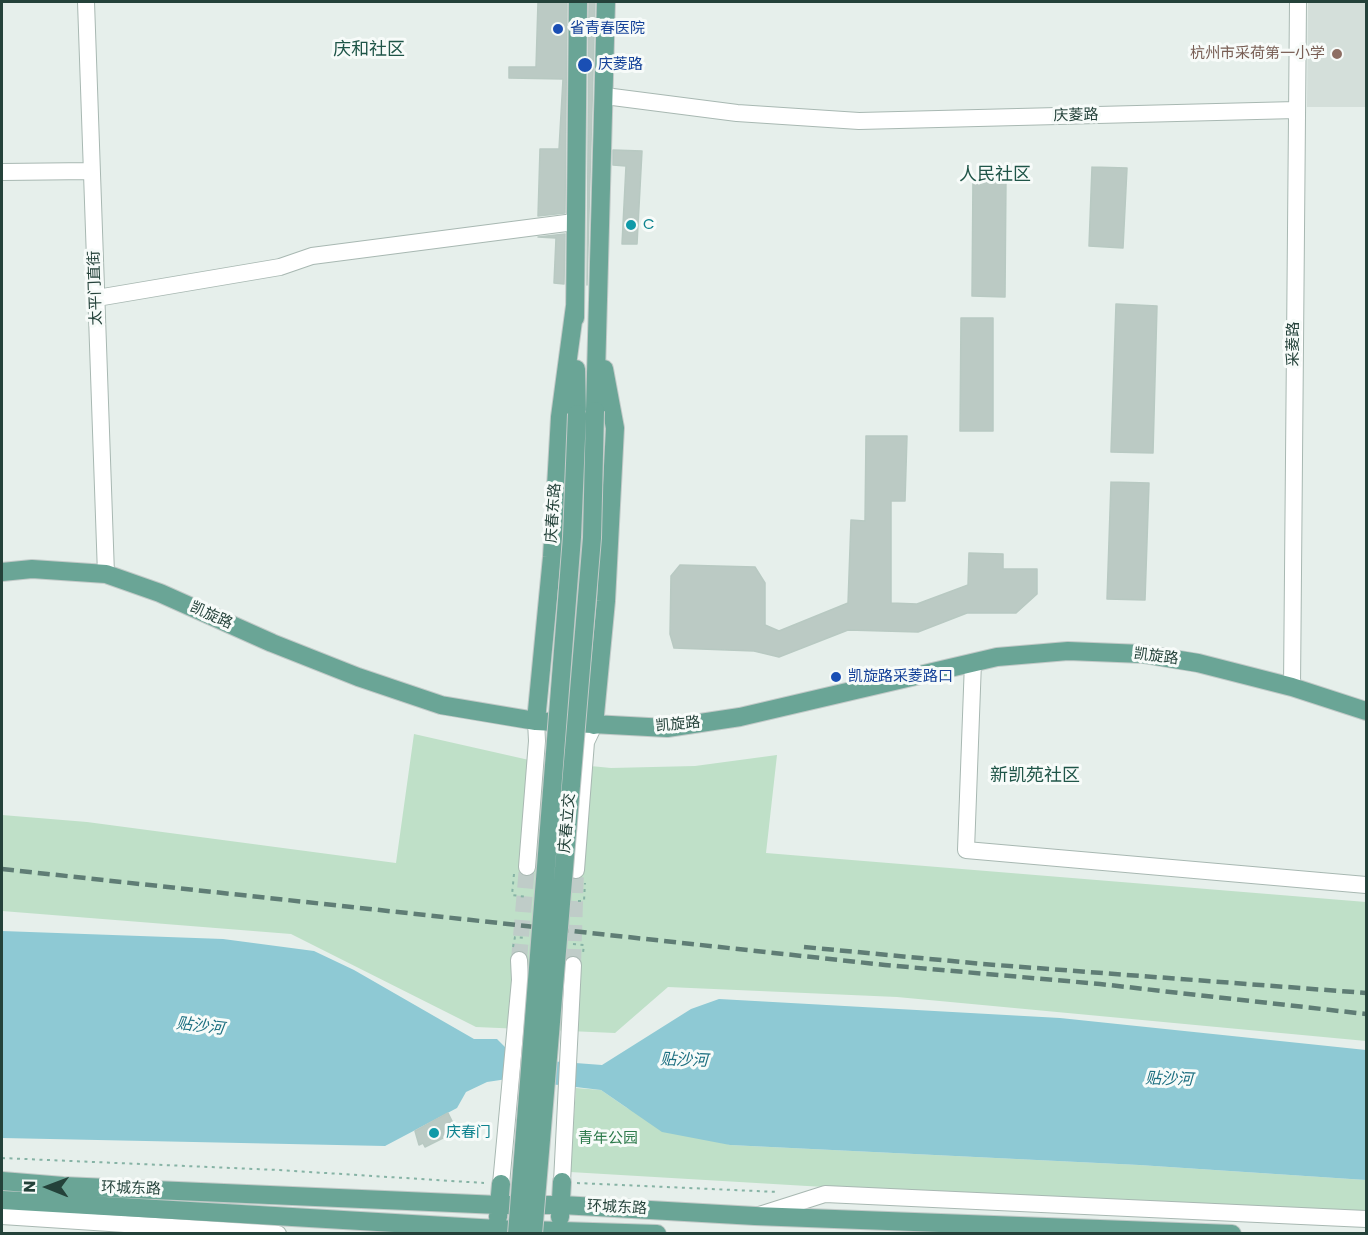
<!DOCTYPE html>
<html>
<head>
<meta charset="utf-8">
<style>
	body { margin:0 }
	#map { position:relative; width:1368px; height:1235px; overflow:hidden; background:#e6efeb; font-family:Poppins,sans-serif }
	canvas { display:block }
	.frame { position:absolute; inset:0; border:3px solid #24423a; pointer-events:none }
	.north { position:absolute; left:18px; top:1157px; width:60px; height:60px; -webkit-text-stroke:4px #f7fbf9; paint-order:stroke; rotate:271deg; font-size:16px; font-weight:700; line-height:24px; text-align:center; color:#24423a }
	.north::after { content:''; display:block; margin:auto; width:21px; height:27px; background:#24423a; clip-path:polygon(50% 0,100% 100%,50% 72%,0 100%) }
</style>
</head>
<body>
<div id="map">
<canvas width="1368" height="1235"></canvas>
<div class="frame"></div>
<div class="north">N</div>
</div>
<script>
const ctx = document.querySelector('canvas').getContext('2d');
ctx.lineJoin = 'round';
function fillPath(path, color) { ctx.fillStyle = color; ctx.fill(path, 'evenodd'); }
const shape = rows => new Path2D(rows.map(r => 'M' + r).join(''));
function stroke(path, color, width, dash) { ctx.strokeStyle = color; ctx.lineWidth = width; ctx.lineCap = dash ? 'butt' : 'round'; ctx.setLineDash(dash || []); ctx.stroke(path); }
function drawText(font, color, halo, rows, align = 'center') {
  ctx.font = font + ' Poppins,"Noto Sans SC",sans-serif'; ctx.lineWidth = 6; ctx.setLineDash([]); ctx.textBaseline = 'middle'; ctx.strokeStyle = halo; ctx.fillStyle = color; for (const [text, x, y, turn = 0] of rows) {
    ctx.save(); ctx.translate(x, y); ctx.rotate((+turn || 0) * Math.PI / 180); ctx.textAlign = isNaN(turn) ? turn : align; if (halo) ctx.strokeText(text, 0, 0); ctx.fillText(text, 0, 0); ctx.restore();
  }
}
fillPath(shape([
	[1308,2,1366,2,1366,107,1307,107]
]), '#d4dfda');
fillPath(shape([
	[414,734,529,760,611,768,695,766,777,755,766,853,1366,902,1366,1041,897,997,668,987,615,1033,476,1027,291,934,2,911,2,815,87,822,396,863],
	[576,1088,601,1090,627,1108,730,1145,1139,1165,1366,1180,1366,1219,570,1172]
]), '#bfe0c8');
fillPath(shape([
	[2,931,223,939,314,951,354,970,474,1039,497,1039,507,1049,509,1058,602,1065,691,1009,719,999,1060,1018,1366,1050,1366,1180,1139,1165,730,1145,662,1132,601,1090,507,1079,487,1082,466,1092,457,1108,385,1146,2,1138]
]), '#8ec9d4');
const building = shape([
	[538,2,567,2,565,213,538,216,540,149,559,149,563,79,509,78,509,67,536,67,538,2],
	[589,2,595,2,587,285,589,2],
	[613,150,642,151,637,244,622,244,626,166,613,165,613,150],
	[1092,167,1127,168,1123,248,1089,246,1092,167],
	[973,177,1006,177,1005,297,972,296,973,177],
	[565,234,564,284,554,283,556,238,538,237,565,234],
	[1116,304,1157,306,1153,453,1111,452,1116,304],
	[961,318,993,318,993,431,960,431,961,318],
	[866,436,907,436,905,501,891,501,891,603,917,604,968,585,969,553,1003,554,1003,569,1037,569,1037,594,1016,613,967,613,918,632,848,630,779,657,754,651,674,648,670,634,671,576,680,565,755,567,765,583,765,625,779,631,848,603,851,520,865,521,866,436],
	[1111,482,1149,483,1145,600,1107,599,1111,482],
	[448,1113,457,1131,425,1147,423,1143,419,1145,415,1131,448,1113]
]);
fillPath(building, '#bbcac4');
stroke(building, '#b8c9c2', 1.5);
stroke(shape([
	[519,960,527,867],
	[573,965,576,870]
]), '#bfccc8', 16, [16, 8]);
const minor = shape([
	[86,2,106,574],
	[605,96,737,113,859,121,1296,110],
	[2,172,91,171],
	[97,298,280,267,312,256,574,222],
	[973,662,966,850,1366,885],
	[1292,687,1298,2],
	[527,867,537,741,536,721],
	[576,870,586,742,594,725],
	[562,1182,573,965],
	[501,1184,520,980,519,960],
	[759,1215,825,1194,1366,1219],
	[2,1216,278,1234]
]);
const major = shape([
	[575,318,578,2],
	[576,369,577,414],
	[595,411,606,2],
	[2,572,32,569,106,574,160,593,272,643,358,677,441,705,536,721,667,728,740,717,997,657,1068,651,1143,654,1198,663,1292,687,1366,711],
	[536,721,552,557,560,417,575,306],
	[594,725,606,601,615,428,604,369],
	[2,1181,63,1186,499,1205,562,1205,755,1216,1232,1234],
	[2,1200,497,1229,657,1234],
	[498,1217,501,1184],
	[560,1217,562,1182]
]);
stroke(minor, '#a8b8b2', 18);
stroke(major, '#c2cac8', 20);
stroke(shape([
	[514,874,512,895,527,897],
	[578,901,584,901,585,883],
	[573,944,584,945,583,953],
	[513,947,515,937,526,938],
	[2,1158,278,1170,484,1183],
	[577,1183,778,1192]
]), '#86b3a5', 2, [3, 4.5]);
stroke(minor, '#fff', 16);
stroke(major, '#6aa596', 18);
stroke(shape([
	[2,869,885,965,1100,984,1366,1014],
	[804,947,983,964,1366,993]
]), '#5f7d75', 4.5, [12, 6]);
const majorBridge = shape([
	[517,1234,572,537,577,414],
	[533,1234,592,538,595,411]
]);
stroke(majorBridge, '#c2cac8', 20, []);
stroke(majorBridge, '#6aa596', 18);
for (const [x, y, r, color] of [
	[558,29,6,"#1a4fb4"],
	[1337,54,6,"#8d6e63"],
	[585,65,8,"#1a4fb4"],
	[631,225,6,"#0f9aa8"],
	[836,677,6,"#1a4fb4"],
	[434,1133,6,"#0f9aa8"]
]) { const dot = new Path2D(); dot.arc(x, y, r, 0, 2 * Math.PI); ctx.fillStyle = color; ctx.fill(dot); stroke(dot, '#f7fbf9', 2); }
drawText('15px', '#164399', '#f7fbf9', [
	["省青春医院",570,29],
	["庆菱路",598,65],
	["凯旋路采菱路口",848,677]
], 'left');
drawText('15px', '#785e54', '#f7fbf9', [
	["杭州市采荷第一小学",1325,54]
], 'right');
drawText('15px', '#24423a', '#f7fbf9', [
	["庆菱路",1076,116,-1],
	["太平门直街",96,288,-92],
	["采菱路",1294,344,-90],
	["庆春东路",554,513,-86],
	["凯旋路",211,616,24],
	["凯旋路",1156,657,7],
	["凯旋路",678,725,-5],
	["庆春立交",568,823,-85],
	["环城东路",131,1189,2],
	["环城东路",617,1208,3]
]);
drawText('15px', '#0d838f', '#f7fbf9', [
	["C",643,225],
	["庆春门",446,1133]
], 'left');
drawText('15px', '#2d7a4b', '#f7fbf9', [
	["青年公园",608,1139]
]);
drawText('italic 16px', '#1c6f80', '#f7fbf9', [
	["贴沙河",200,1027,7],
	["贴沙河",684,1061,2],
	["贴沙河",1169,1080,2]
]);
drawText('18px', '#1f5548', '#f7fbf9', [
	["庆和社区",369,50],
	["人民社区",995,175],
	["新凯苑社区",1035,776]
]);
</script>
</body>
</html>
